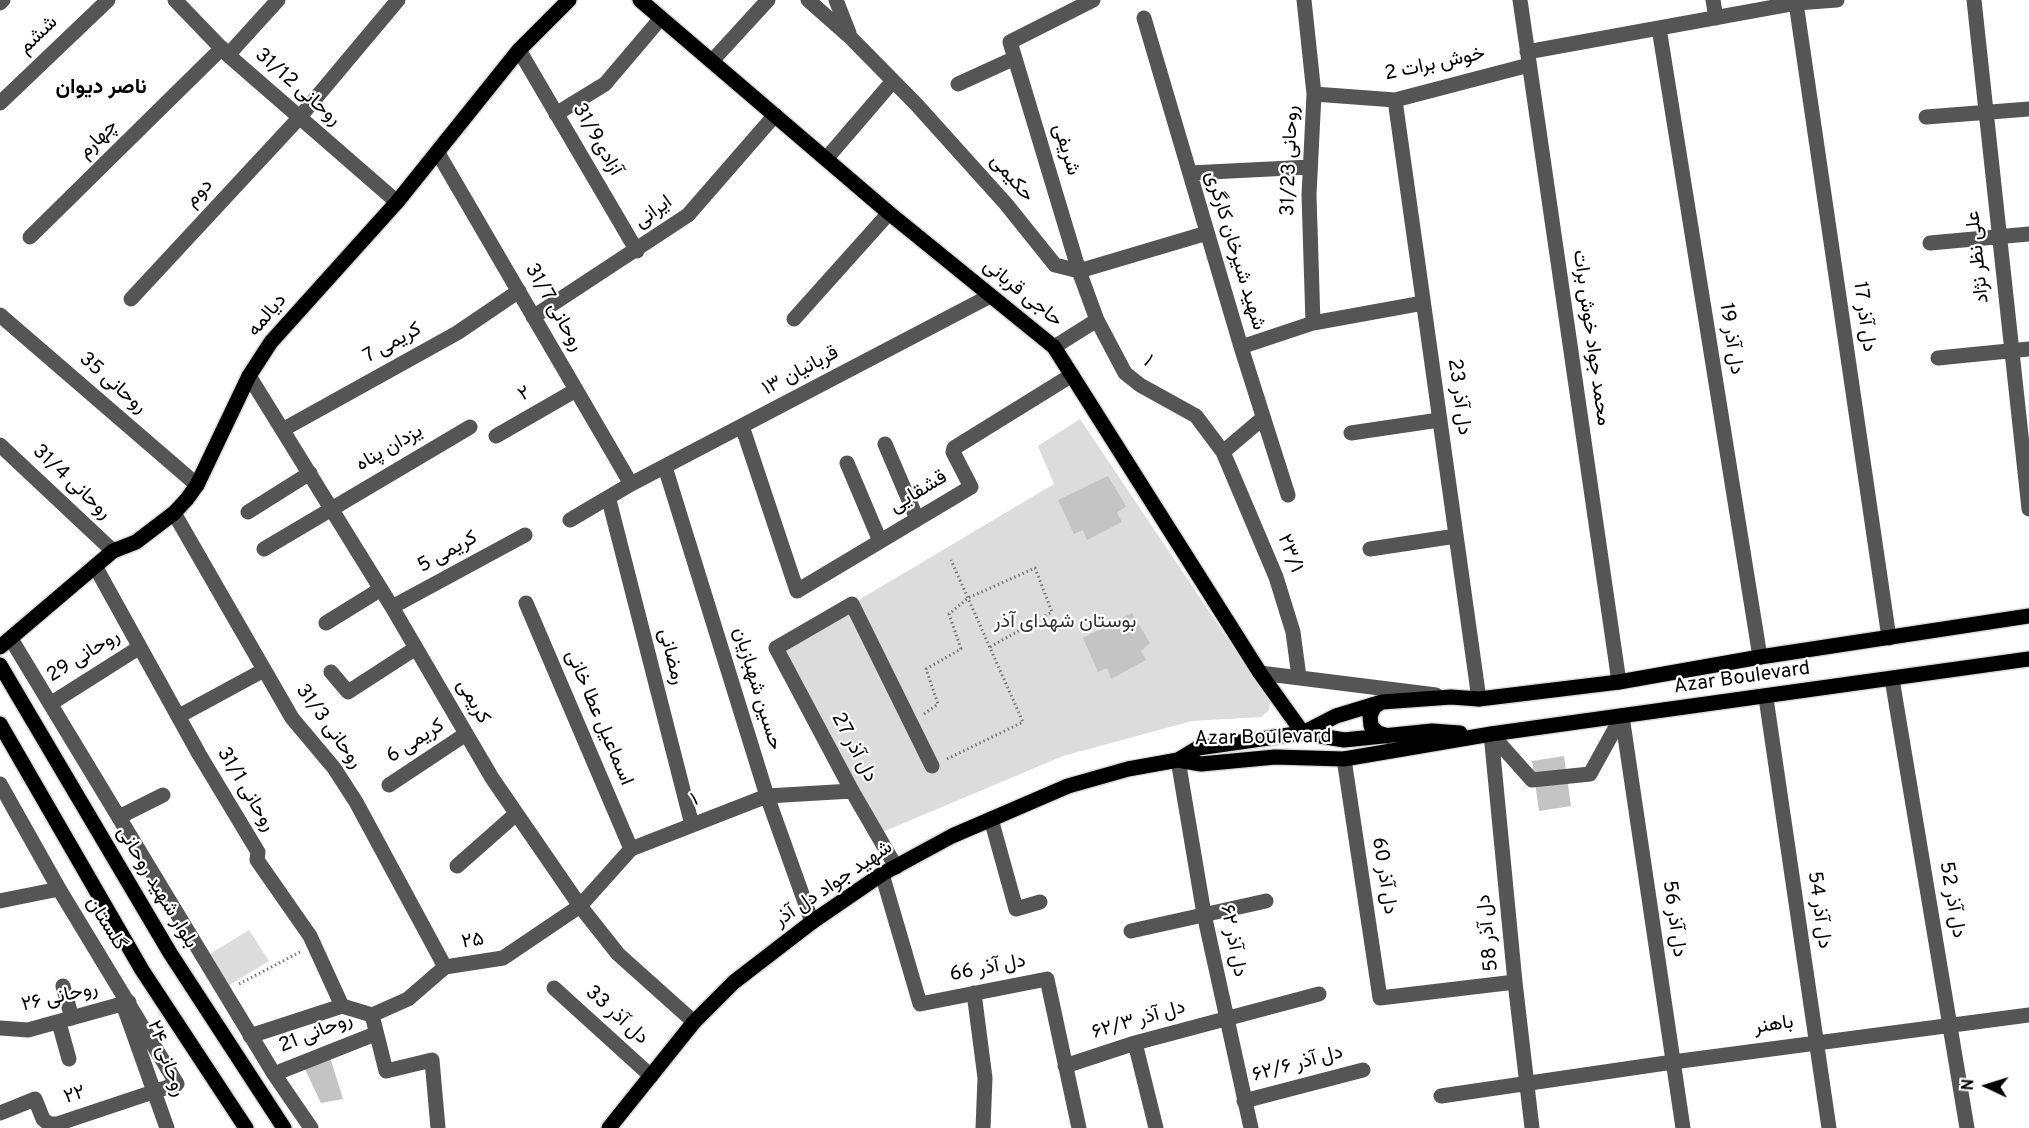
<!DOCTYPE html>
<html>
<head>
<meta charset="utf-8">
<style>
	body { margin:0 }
	#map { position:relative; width:2029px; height:1128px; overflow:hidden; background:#fff; font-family:Overpass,sans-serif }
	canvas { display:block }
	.north { position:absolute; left:1957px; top:1056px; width:60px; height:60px; -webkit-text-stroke:4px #fff; paint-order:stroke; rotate:274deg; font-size:16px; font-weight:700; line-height:24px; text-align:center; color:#000 }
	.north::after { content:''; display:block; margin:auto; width:21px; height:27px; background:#000; clip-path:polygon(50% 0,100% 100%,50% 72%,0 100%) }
</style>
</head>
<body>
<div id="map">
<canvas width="2029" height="1128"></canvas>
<div class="north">N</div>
</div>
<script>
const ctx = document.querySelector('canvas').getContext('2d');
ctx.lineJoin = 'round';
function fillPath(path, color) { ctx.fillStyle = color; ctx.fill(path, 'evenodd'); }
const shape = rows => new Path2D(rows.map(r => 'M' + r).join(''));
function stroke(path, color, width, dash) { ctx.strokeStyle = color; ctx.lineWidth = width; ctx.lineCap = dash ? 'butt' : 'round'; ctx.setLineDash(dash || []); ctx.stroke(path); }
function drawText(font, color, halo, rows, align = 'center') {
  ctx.font = font + ' Overpass,Vazirmatn,sans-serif'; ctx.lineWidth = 4.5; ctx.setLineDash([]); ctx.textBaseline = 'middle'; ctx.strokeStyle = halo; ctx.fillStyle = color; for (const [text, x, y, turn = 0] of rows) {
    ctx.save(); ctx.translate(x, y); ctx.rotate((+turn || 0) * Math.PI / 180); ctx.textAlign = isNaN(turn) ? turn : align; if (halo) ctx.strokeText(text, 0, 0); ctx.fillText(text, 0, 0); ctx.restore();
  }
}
fillPath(shape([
	[1080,419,1270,702,1269,710,1261,717,1192,721,1063,756,873,836,783,645,1054,484,1038,446],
	[249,930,269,961,228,986,210,954]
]), '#dcdcdc');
fillPath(shape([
	[1108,476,1126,506,1117,513,1122,522,1087,540,1083,530,1074,534,1058,500],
	[1132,613,1150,643,1141,651,1146,660,1111,679,1107,668,1098,672,1083,638],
	[1564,756,1571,806,1539,811,1532,761],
	[329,1054,343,1099,321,1103,303,1065]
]), '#c4c4c4');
const major = shape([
	[640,0,889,213,1054,347,1260,673,1303,733,1344,740,1432,731,1460,733],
	[0,647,113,551,136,542,174,513,187,499,197,485,249,376,271,342,397,202,519,50,569,0],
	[0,665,170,953,284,1128],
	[1382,702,1374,707,1370,716,1371,726,1378,733,1388,736],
	[0,724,142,970,246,1128],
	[1178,760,1198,748,1303,733,1336,716,1382,702,1451,697,1479,699,1619,682,1760,657,2029,616],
	[609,1128,694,1022,734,982,812,922,882,874,952,836,1068,786,1128,769,1178,760,1201,764,1275,757,1344,759,1491,734,2029,659]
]);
stroke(major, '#dbdbdb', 18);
stroke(shape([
	[924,714,938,704,926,669,961,649,949,614,968,598,1035,568,1052,612,990,647],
	[947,759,1023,722,951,560],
	[239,984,300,952]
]), '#777', 3, [1.5, 3]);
stroke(shape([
	[175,0,228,55,397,202],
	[808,0,851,38,916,104,1006,204,1055,265,1079,271,1207,233],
	[836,0,849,33],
	[1093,0,1010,42,1079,271,1097,320,1125,373,1140,385,1196,416,1223,452,1276,577,1293,632,1299,677],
	[1304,0,1314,94,1309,195,1313,323],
	[1520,0,1619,682],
	[1713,0,1716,18],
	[1974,0,2029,509],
	[0,3,3,0],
	[1796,3,1889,638],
	[1144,18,1241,347,1288,495],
	[1659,28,1760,657],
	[519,50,637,251],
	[1527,52,1796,3,1837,0],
	[228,55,278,0],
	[712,61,768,0],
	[958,84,1015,58],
	[1314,94,1395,100,1529,65],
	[1395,100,1479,699],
	[0,103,108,0],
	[556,114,605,84,661,18],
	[1926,117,2029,109],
	[438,153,631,484],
	[826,159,893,81],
	[1190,173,1310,167],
	[30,237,222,48],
	[1930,243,2029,234],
	[131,299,299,118,398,0],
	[0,315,197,485],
	[533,317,688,215,775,115],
	[794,319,889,213],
	[1054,347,1097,320],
	[1241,347,1313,323,1423,303],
	[1938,358,2029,349],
	[249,376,392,607,492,778,580,906,618,954,694,1022],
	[742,426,797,591,971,487,953,452,954,448,1072,375],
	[284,429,457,333,519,291],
	[1351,433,1439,420],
	[496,436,576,390],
	[885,444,917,519],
	[0,445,113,551],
	[1223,452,1263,418],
	[847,463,880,541],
	[665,467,767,796,812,922],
	[609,500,692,825],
	[248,512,310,473],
	[174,513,292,718,334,768,356,802,445,967],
	[570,520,631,484,990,296],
	[264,549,470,427],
	[1370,549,1456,536],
	[95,566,199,754,258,852,257,860,310,936,342,1006,372,1015],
	[526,603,631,849],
	[392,607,525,535],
	[326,623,381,589],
	[11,639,274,1074,311,1128],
	[331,672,348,692,416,648],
	[1260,673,1436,695],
	[1892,679,1967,1128],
	[1766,698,1829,1128],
	[50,704,140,647],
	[179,716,264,670],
	[1622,716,1683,1128],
	[1491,734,1515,982,1532,1128],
	[1491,734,1532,780,1590,774,1622,716],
	[1344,759,1380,998,1515,982],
	[1178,760,1204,914,1251,1128],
	[0,784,59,889,177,1084,57,1124,49,1124,43,1119,35,1099,0,1113],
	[389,785,466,734],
	[119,817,163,795],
	[991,819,1016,909,1040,902],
	[457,866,516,814],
	[896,867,852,791,776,648,852,604,932,766],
	[882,874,920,1004,1047,979,1079,1128],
	[0,901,59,889],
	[1131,931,1266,901],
	[63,986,72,1018],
	[554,988,651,1076],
	[974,993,985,1078,983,1128],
	[124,1007,167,1128],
	[372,1015,408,999,445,967,503,958,580,906,631,849,767,796,852,791],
	[372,1015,386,1071,432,1060,438,1128],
	[59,1023,69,1059],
	[0,1028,28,1030,129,1002],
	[250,1036,342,1006],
	[1135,1043,1156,1128],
	[1065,1066,1135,1043,1319,994],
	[274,1074,375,1034],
	[1441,1096,1673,1062,2029,1015],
	[1244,1101,1363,1070]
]), '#555', 15);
stroke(major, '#000', 15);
drawText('20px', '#000', '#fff', [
	["ششم",39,36,-44],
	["خوش برات 2",1435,65,-12],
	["روحانی 31/12",297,88,41],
	["چهارم",99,140,-45],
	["آزادی31/9",596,140,60],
	["شریفی",1065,150,73],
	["روحانی 31/23",1291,161,-88],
	["حکیمی",1011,179,49],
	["دوم",200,194,-47],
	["ایرانی",654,213,-36],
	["شهید شیرخان کارگری",1234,251,73],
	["علی نظر نژاد",1979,257,-96],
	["حاجی قربانی",1022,294,39],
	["روحانی 31/7",553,308,60],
	["دیالمه",268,316,-50],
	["دل آذر 17",1863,317,82],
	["محمد جواد خوش برات",1590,338,82],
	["دل آذر 19",1730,339,81],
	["کریمی 7",393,344,-29],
	["۱",1147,362,42],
	["۱۳ قربانیان",801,372,-28],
	["روحانی 35",112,384,41],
	["۲",525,395,-30],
	["دل آذر 23",1458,397,82],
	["یزدان پناه",390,449,-30],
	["روحانی 31/4",71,483,43],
	["قشقایی",919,493,-31],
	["کریمی 5",448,553,-29],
	["۲۳/۱",1289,554,69],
	["روحانی 29",84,657,-32],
	["رمضانی",670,657,76],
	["Azar Boulevard",1742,679,-8],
	["حسین شهبازیان",756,689,73],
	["کریمی",472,702,60],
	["اسماعیل عطا خانی",598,718,67],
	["روحانی 31/3",328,727,54],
	["Azar Boulevard",1263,739,-1],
	["کریمی 6",416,742,-33],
	["دل آذر 27",853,748,62],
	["روحانی 31/1",245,790,59],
	["۱",695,801,-22],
	["دل آذر 60",1383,876,81],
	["شهید جواد دل آذر",834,885,-34],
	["بلوار شهید روحانی",156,888,59],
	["دل آذر 52",1951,900,80],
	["دل آذر 54",1818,910,82],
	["دل آذر 56",1673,919,82],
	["گلستان",105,924,58],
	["دل آذر 58",1489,933,-96],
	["دل آذر ۶۲",1232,941,79],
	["۲۵",473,942,-9],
	["دل آذر 66",988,969,-11],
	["روحانی ۲۶",60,998,-13],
	["دل آذر 33",616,1016,42],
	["دل آذر ۶۲/۳",1139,1021,-16],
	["باهنر",1774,1026,-8],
	["روحانی 21",316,1034,-22],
	["روحانی ۲۴",165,1059,70],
	["دل آذر ۶۲/۶",1298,1065,-15],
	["۲۲",75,1096,-18]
]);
drawText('20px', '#333', '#fff', [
	["بوستان شهدای آذر",1065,623]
]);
drawText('bold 21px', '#000', '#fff', [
	["ناصر دیوان",101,89]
]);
</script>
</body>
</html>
